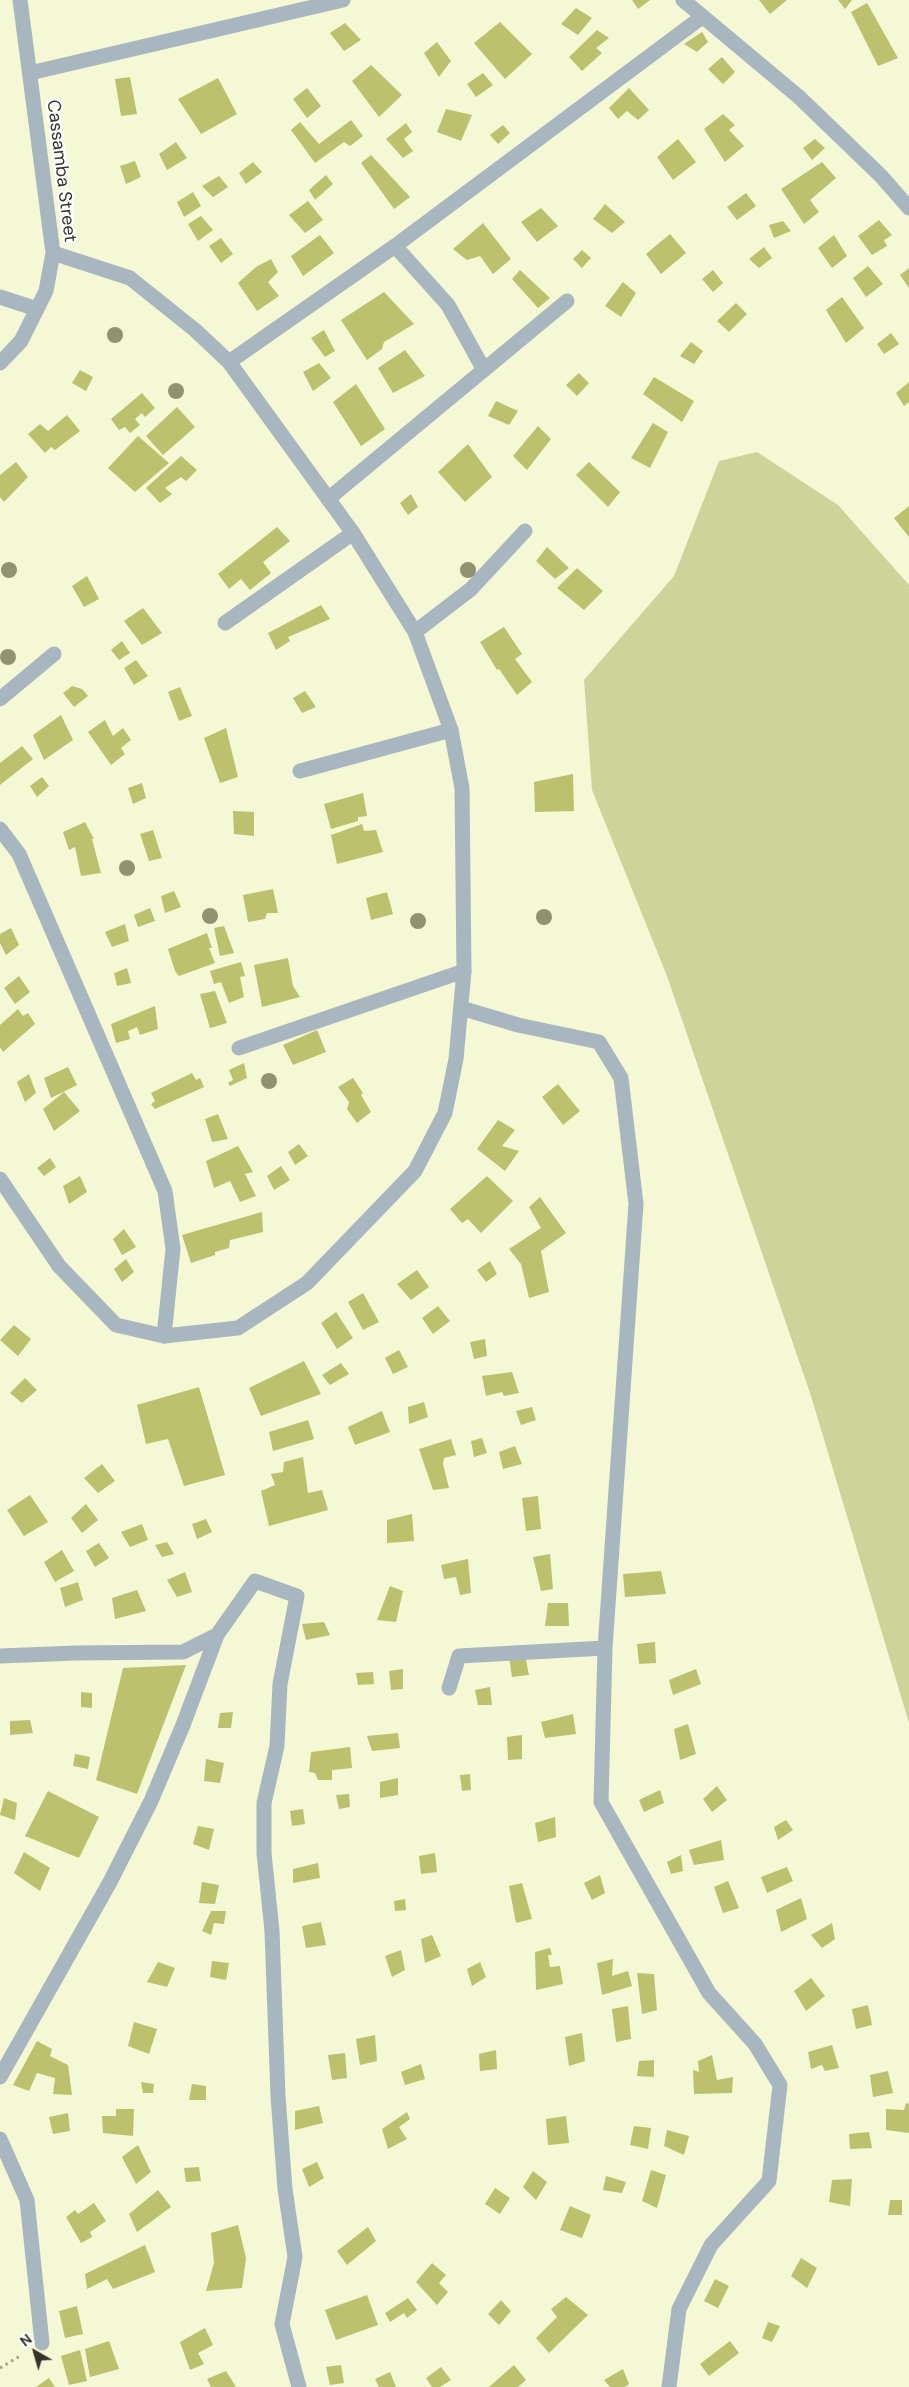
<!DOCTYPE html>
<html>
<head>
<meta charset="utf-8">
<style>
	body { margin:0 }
	#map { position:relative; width:909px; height:2387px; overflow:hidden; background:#f5f8d5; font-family:"DM Sans",sans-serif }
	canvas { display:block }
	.north { position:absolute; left:10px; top:2327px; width:50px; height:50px; -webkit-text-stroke:4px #fff; paint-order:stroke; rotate:322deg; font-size:14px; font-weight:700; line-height:20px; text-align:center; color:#343528 }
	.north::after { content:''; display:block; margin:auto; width:18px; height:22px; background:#343528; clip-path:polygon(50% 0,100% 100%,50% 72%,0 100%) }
</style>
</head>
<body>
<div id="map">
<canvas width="909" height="2387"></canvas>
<div class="north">N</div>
</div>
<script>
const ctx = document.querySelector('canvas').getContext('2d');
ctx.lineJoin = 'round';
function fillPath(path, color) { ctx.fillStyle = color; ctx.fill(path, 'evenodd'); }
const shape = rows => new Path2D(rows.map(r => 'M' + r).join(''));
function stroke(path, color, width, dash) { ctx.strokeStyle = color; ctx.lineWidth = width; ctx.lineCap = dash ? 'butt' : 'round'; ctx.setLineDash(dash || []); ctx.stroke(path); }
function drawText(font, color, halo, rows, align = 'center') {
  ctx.font = font + ' "DM Sans",sans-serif'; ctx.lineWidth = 5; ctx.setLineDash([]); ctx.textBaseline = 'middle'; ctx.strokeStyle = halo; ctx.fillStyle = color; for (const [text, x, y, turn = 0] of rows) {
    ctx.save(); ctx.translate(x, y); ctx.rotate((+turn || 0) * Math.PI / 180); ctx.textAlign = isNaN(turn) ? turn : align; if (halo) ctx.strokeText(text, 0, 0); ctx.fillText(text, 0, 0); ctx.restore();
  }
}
fillPath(shape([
	[757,452,838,505,909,585,909,1723,811,1396,667,976,592,790,584,680,674,576,719,461]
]), '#ced39a');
fillPath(shape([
	[632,0,650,0,638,9],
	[759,0,787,0,770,14],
	[838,0,852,0,845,9],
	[867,3,898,58,878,66,851,12],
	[576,8,592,18,578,35,561,24],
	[500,22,532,54,505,79,474,43],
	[345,23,361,40,344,51,330,33],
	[597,30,609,38,596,48,602,53,582,71,569,57],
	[702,32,708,42,697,52,684,44],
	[437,42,451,61,439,77,424,53],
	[722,57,735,72,723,84,708,69],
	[371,65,402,95,379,117,352,81],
	[483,73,493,85,476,97,467,84],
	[130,77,137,114,121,116,115,79],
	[218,78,237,114,201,134,178,99],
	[307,88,321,106,307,118,293,99],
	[629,88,649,110,638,120,627,111,618,119,609,108],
	[446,109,472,115,461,141,437,132],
	[723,114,735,125,729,130,744,146,725,162,704,129],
	[351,120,363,136,350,146,344,142,315,163,291,130,300,122,319,144],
	[406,123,412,132,404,139,413,151,403,158,386,139],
	[503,125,510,133,498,144,490,135],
	[678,139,696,162,673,180,657,157],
	[815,139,825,148,812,160,803,148],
	[176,142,187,158,167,170,159,154],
	[371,155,410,197,394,209,361,163],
	[135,161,141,177,126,184,120,166],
	[253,162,262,172,246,184,239,173],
	[822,162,836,178,810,200,819,212,804,224,781,189],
	[326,175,333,184,315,200,309,190],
	[219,176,228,187,213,197,202,186],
	[193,192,201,206,184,217,177,202],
	[746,193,756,206,737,220,727,207],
	[308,201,323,220,305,233,289,215],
	[605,204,625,222,612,233,593,219],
	[541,208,558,226,537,242,521,222],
	[201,216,213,230,198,241,188,224],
	[879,220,892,235,884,240,887,246,872,255,858,236],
	[783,221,791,231,774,238,769,225],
	[483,223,511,259,493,274,480,256,467,260,453,249],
	[670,234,686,253,661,274,646,254],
	[320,235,334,253,303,276,291,256],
	[834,235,847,256,832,268,818,248],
	[221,238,233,254,221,263,209,246],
	[764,247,772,258,759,268,749,259],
	[582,250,591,258,582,268,573,259],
	[271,259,278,272,268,282,279,296,257,311,238,283,256,267],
	[868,266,883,284,866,297,853,278],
	[909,268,909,288,900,275],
	[520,270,550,298,538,308,512,279],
	[713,270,723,283,713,292,702,279],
	[623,282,636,293,621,317,605,306],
	[384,292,414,324,384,342,382,349,367,360,341,320],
	[842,297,864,328,846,343,826,310],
	[736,303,747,314,729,332,717,321],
	[324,330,335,351,325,357,311,338],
	[891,333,899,344,884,354,877,344],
	[691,342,703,351,694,364,680,356],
	[405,350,425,376,393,393,378,368],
	[319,363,331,378,313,391,303,372],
	[80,370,93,377,86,391,72,383],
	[579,373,589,383,577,396,566,385],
	[654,377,694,401,682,422,643,394],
	[909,382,909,402,904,406,896,393],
	[356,384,385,429,361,446,333,402],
	[142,393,155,408,145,417,142,413,135,419,140,425,130,433,125,427,119,430,111,419],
	[496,401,518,411,509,425,488,416],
	[177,407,195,427,163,455,146,436],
	[67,415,80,431,55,450,51,447,45,453,28,434,40,424,48,431],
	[653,423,668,432,650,468,631,458],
	[538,426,551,439,527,470,513,456],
	[138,436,169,463,135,492,108,468],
	[468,444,492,477,465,502,438,472],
	[181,456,197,470,186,481,181,477,165,488,172,494,160,503,146,488],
	[16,462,28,477,4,502,0,497,0,475],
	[589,462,620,492,608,507,576,475],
	[411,494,418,507,408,515,400,503],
	[909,506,909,537,894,518],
	[277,527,290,541,263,562,271,573,250,590,241,579,229,589,218,574],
	[547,547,569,568,555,579,536,561],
	[577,568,603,591,584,610,557,588],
	[87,576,99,599,84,607,72,586],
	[321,605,330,619,288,637,290,641,276,650,268,633],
	[143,608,162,633,142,645,124,621],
	[504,627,522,654,515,659,532,682,517,695,499,669,497,670,480,642],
	[122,641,130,653,119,660,111,650],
	[136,660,148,676,134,685,124,668],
	[72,686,82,689,88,696,74,707,63,693],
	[180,687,192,716,179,721,168,692],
	[305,691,316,707,302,713,293,698],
	[61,715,73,740,44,760,33,735],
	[105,720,113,736,123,728,131,740,121,748,125,754,111,765,88,732],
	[226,728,238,777,220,783,204,738],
	[22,746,33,759,0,785,0,763],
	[573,774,574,811,535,812,534,782],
	[42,777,49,786,37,797,30,786],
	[142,783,146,798,133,804,128,788],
	[363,793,367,816,358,817,358,821,331,829,324,804],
	[233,811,254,812,254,836,234,834],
	[85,822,94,839,92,839,101,873,81,876,75,847,69,850,63,832],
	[362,824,364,831,376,830,383,852,337,864,331,835],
	[153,830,162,858,149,861,140,834],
	[273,889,278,913,267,913,265,919,248,922,243,895],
	[174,891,181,907,165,913,161,896],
	[387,892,393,914,371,920,366,898],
	[150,908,155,921,138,927,134,915],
	[125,924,129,941,112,947,105,932],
	[224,926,234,953,220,956,214,928],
	[11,928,19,945,6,955,0,943,0,934],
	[207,933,212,948,209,948,215,963,179,976,175,971,168,949],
	[288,958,293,986,300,997,262,1007,254,965],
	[241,962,245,976,240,977,244,997,229,1003,221,982,214,984,210,971],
	[127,968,131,983,117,986,114,973],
	[19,976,30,992,15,1004,4,988],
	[215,991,227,1023,210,1028,200,994],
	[155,1006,158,1029,140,1035,137,1027,128,1031,130,1039,116,1043,111,1024],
	[18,1009,23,1016,28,1013,35,1024,3,1052,0,1047,0,1025],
	[317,1030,326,1052,293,1065,283,1045],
	[244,1063,247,1078,230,1086,228,1083,233,1080,229,1070],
	[68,1067,77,1085,51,1098,44,1078],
	[192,1073,196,1080,200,1078,204,1087,155,1109,151,1104,155,1101,151,1093],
	[29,1074,36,1093,25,1102,17,1082],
	[353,1078,363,1093,361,1095,371,1112,357,1123,347,1109,349,1102,338,1087],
	[558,1084,580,1111,563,1125,542,1097],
	[64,1092,80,1111,54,1131,43,1109],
	[218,1114,228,1139,212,1142,205,1119],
	[498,1120,515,1130,502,1146,519,1151,505,1171,477,1149],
	[299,1144,308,1156,295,1165,288,1152],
	[238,1146,253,1172,245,1174,256,1196,240,1202,230,1181,214,1188,206,1161],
	[50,1158,56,1167,44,1176,37,1168],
	[281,1166,290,1180,274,1190,267,1176],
	[80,1176,87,1192,69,1204,63,1186],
	[487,1176,513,1201,481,1233,468,1219,462,1223,450,1209],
	[540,1197,566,1233,541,1251,549,1292,529,1298,521,1264,509,1249,541,1228,529,1207],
	[262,1212,263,1232,230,1240,229,1248,215,1252,215,1255,191,1263,182,1235],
	[124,1229,136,1247,122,1255,113,1239],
	[126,1259,134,1272,122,1282,114,1269],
	[490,1261,497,1274,486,1282,477,1270],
	[417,1270,429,1287,411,1300,397,1284],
	[363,1293,379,1322,363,1330,348,1302],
	[438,1306,450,1321,433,1334,422,1318],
	[336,1312,353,1338,337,1349,321,1323],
	[14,1325,31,1339,18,1356,0,1340],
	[485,1339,487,1356,474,1359,470,1342],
	[399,1350,408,1367,393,1374,385,1358],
	[304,1361,321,1394,261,1416,249,1388],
	[341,1363,349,1374,330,1385,322,1375],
	[512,1372,519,1393,504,1396,502,1392,486,1396,482,1376],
	[25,1378,37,1390,22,1403,10,1393],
	[199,1387,225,1475,184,1486,168,1439,146,1444,137,1405],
	[424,1402,428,1417,409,1424,408,1407],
	[532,1407,536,1420,521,1425,516,1411],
	[382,1411,390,1432,355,1445,348,1427],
	[308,1420,314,1439,273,1451,269,1432],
	[482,1438,487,1453,474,1457,471,1441],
	[451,1439,456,1455,444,1458,443,1464,449,1488,433,1490,419,1449],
	[515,1446,522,1464,503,1469,499,1452],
	[303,1457,308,1493,322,1490,328,1510,269,1526,261,1491,275,1485,271,1474,283,1472,284,1462],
	[102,1464,115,1481,98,1493,84,1478],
	[30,1495,48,1522,24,1536,7,1510],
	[538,1496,541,1529,526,1531,522,1498],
	[86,1504,98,1520,82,1533,71,1518],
	[412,1514,414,1541,387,1543,387,1520],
	[206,1519,212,1532,197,1539,192,1524],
	[142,1524,148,1540,130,1547,121,1532],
	[167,1542,174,1554,162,1557,155,1545],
	[99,1543,109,1558,95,1567,86,1551],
	[62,1550,74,1571,55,1582,44,1562],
	[550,1554,553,1589,541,1591,533,1557],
	[468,1559,471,1593,460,1595,456,1577,444,1579,441,1565],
	[661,1571,666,1594,625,1597,623,1574],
	[185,1572,192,1592,177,1597,167,1580],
	[78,1582,83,1600,65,1607,60,1588],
	[390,1586,403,1591,396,1622,377,1620],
	[137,1590,146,1611,115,1619,112,1598],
	[548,1603,568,1603,569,1626,545,1626],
	[324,1622,330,1635,306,1640,302,1624],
	[655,1642,656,1663,639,1664,637,1644],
	[525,1655,529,1675,512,1677,509,1657],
	[186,1665,137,1794,96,1780,123,1668],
	[403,1669,403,1689,391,1690,389,1671],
	[696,1669,701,1684,673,1695,669,1680],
	[373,1672,374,1684,358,1685,356,1673],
	[490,1687,492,1705,478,1705,475,1690],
	[81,1692,92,1693,92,1708,81,1707],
	[233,1712,231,1728,218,1728,220,1713],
	[573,1714,576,1734,545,1738,541,1722],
	[30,1720,33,1733,10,1735,10,1721],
	[688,1724,696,1754,680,1760,674,1729],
	[398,1733,400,1748,372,1751,367,1736],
	[522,1735,522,1759,508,1760,507,1737],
	[350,1747,352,1768,332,1770,332,1780,318,1780,315,1773,309,1772,311,1752],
	[75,1754,90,1757,88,1769,73,1766],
	[206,1759,224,1763,220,1783,204,1781],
	[470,1774,471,1790,462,1791,460,1775],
	[398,1778,398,1795,380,1798,380,1782],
	[717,1786,727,1800,712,1812,703,1799],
	[660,1790,664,1803,644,1812,639,1800],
	[48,1791,99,1817,79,1858,25,1836],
	[349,1794,350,1807,339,1809,336,1795],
	[4,1798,17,1803,15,1820,0,1815],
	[303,1809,305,1824,292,1826,290,1811],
	[555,1817,556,1837,538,1842,535,1823],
	[786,1820,793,1830,778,1840,774,1827],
	[198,1826,214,1829,209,1850,193,1844],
	[721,1840,724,1860,694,1865,689,1850],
	[24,1852,50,1868,40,1891,14,1873],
	[435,1853,437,1872,421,1874,419,1856],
	[681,1855,683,1871,671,1874,667,1862],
	[318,1863,320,1878,293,1883,293,1869],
	[787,1867,793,1881,767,1893,761,1877],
	[600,1875,605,1893,592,1900,584,1883],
	[728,1881,739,1908,723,1913,714,1887],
	[202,1882,219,1885,215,1904,199,1903],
	[522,1883,532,1919,516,1923,509,1886],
	[801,1898,807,1919,781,1932,776,1910],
	[405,1899,406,1910,395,1911,394,1901],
	[211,1911,226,1911,224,1924,214,1923,211,1935,202,1931],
	[321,1922,326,1945,306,1948,302,1926],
	[832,1923,835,1939,822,1948,811,1935],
	[432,1935,441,1956,425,1963,421,1939],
	[550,1948,552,1955,548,1955,550,1967,560,1966,563,1984,536,1990,535,1952],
	[401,1950,405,1970,392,1977,385,1956],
	[613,1959,612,1976,628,1971,632,1986,602,1995,597,1963],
	[212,1961,229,1963,226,1980,210,1977],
	[158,1962,175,1968,167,1987,147,1982],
	[480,1962,486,1977,472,1986,467,1969],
	[637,1973,654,1974,657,2010,642,2014],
	[811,1978,825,1996,806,2011,794,1991],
	[868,2005,872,2025,856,2029,852,2009],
	[628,2006,631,2039,616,2042,612,2009],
	[134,2022,157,2029,149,2054,128,2046],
	[582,2033,585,2061,569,2066,565,2037],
	[375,2035,377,2061,360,2065,356,2039],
	[37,2041,52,2049,50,2056,68,2065,72,2095,53,2094,55,2078,37,2073,29,2091,13,2085],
	[832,2045,839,2068,825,2071,822,2065,811,2069,808,2052],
	[496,2050,497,2069,480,2071,479,2054],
	[345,2053,347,2078,332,2080,328,2055],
	[712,2055,717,2080,733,2077,732,2093,694,2094,693,2070,699,2072,698,2061],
	[654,2060,654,2077,637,2076,639,2061],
	[421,2064,425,2079,405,2085,401,2072],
	[888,2071,893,2093,873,2097,870,2075],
	[141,2082,154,2084,153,2093,143,2093],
	[192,2084,206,2086,206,2100,189,2100],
	[906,2103,909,2104,909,2133,886,2130,886,2109,904,2110],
	[319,2106,323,2123,295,2130,295,2111],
	[116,2109,134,2109,133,2136,103,2133,102,2116,116,2116],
	[407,2112,410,2119,399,2127,407,2139,388,2149,382,2129],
	[68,2113,70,2131,53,2134,49,2117],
	[566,2116,569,2143,548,2145,546,2119],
	[634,2126,651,2128,648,2149,630,2145],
	[667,2130,689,2136,684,2155,664,2146],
	[869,2132,872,2148,850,2149,849,2134],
	[138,2145,151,2172,136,2184,122,2157],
	[317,2162,324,2178,309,2187,302,2169],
	[199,2167,201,2181,186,2182,184,2168],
	[651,2170,666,2175,657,2208,642,2201],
	[533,2171,547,2182,536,2200,523,2187],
	[606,2176,626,2182,622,2193,603,2190],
	[852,2179,850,2206,829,2202,832,2180],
	[495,2188,510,2198,500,2214,485,2204],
	[158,2190,171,2207,137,2232,129,2214],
	[890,2200,902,2200,902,2215,888,2215],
	[94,2203,106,2221,90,2232,92,2237,81,2243,66,2217,75,2210,78,2214],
	[570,2206,591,2215,582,2238,560,2230],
	[238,2225,246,2258,242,2288,206,2291,214,2263,211,2233],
	[368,2227,376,2241,347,2265,337,2251],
	[145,2245,155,2272,113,2289,107,2279,87,2289,85,2274],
	[801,2258,817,2268,807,2288,791,2276],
	[432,2263,446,2275,439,2283,448,2292,437,2305,416,2282],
	[715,2279,729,2286,718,2308,704,2301],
	[367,2295,378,2325,336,2340,325,2310],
	[566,2297,588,2315,549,2353,536,2338,557,2317,551,2309],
	[408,2298,417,2310,407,2318,404,2313,390,2322,385,2313],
	[501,2300,511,2311,499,2325,488,2314],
	[77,2306,83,2334,65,2338,59,2311],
	[768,2322,780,2326,772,2342,762,2338],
	[205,2328,213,2345,198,2353,204,2364,190,2370,180,2342],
	[109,2341,119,2369,90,2377,85,2349],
	[730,2341,739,2353,709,2376,700,2364],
	[80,2350,87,2381,69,2385,61,2356],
	[341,2365,344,2383,330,2385,326,2367],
	[514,2365,526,2380,518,2387,489,2387],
	[441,2367,451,2380,440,2387,432,2387,426,2378],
	[623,2369,629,2384,625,2387,610,2387,604,2380],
	[226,2371,236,2387,211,2387,207,2379],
	[390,2372,396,2387,379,2387,375,2379],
	[49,2378,55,2387,36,2387]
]), '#bcc16d');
stroke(shape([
	[0,2368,20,2356]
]), '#a1a38a', 3, [2.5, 4]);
stroke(shape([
	[683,0,799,97,881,176,909,208],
	[30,73,343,0],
	[395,246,448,305,484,370],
	[0,297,37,309],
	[229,362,395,246,702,17],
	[328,499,567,301],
	[225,623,353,533],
	[415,632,471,589,525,531],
	[0,699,54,654],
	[300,771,451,730],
	[0,829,19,854,165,1191,173,1249,164,1336],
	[461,1008,518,1025,599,1042,621,1078,636,1204,605,1648,601,1802,709,1993,755,2044,780,2085,769,2181,711,2245,679,2309,669,2387],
	[239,1048,464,971],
	[0,1656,76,1653,183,1652,217,1635],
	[449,1688,459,1656,605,1648],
	[0,2077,110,1882,151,1801,183,1725,217,1635,255,1581,297,1596,280,1684,277,1746,264,1803,264,1853,272,1931,278,2096,285,2189,295,2257,282,2324,299,2387],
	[0,2139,27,2200,42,2343]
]), '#a7b6bf', 15);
stroke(shape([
	[0,363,21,341,46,291,53,253,20,0],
	[0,1179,59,1266,116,1325,164,1336,238,1328,307,1283,415,1171,445,1113,456,1059,464,971,462,788,451,730,415,632,353,533,229,362,195,330,130,278,53,253]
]), '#a7b6bf', 15);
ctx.fillStyle = '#90936f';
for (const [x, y] of [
	[115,335],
	[176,391],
	[9,570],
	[468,570],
	[8,657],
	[127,868],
	[210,916],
	[544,917],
	[418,921],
	[269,1081]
]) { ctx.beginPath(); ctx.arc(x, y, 8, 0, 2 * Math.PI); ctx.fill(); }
drawText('18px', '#343528', '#fff', [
	["Cassamba Street",61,171,83]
]);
</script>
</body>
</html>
